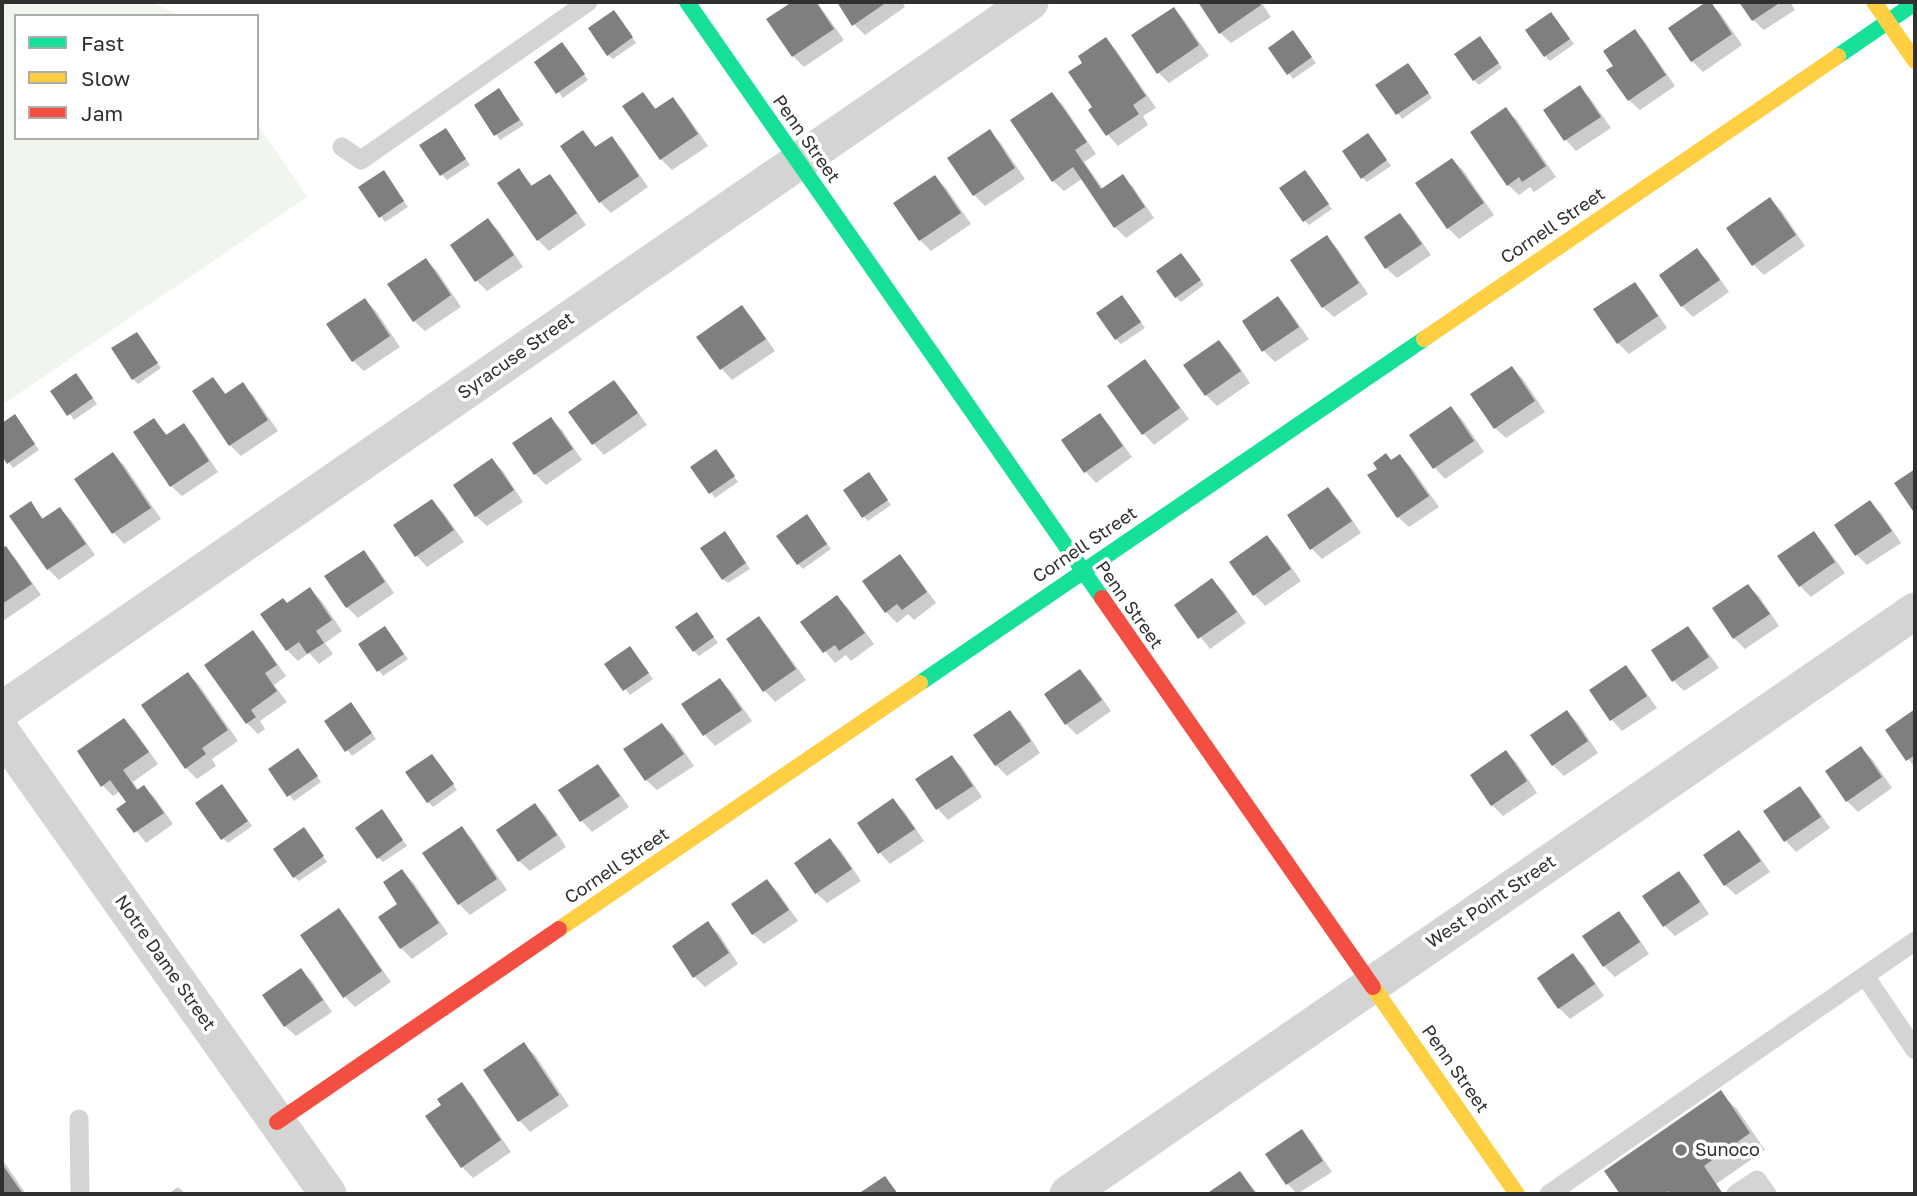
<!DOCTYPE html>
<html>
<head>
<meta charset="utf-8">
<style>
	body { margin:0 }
	#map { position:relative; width:1917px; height:1196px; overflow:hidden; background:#fff; font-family:"Golos Text",sans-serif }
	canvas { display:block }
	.frame { position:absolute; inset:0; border:4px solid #303030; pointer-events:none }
	.legend { position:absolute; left:14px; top:14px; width:245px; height:126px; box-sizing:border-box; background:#fff; border:2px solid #acacac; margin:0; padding:9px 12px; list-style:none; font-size:21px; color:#303030 }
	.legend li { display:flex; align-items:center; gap:14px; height:35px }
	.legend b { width:35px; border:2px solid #acacac }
</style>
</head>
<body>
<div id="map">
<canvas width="1917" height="1196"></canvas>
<div class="frame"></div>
<ul class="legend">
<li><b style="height:9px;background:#16e098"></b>Fast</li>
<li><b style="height:9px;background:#ffcf43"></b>Slow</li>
<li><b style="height:9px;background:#f24e42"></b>Jam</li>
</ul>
</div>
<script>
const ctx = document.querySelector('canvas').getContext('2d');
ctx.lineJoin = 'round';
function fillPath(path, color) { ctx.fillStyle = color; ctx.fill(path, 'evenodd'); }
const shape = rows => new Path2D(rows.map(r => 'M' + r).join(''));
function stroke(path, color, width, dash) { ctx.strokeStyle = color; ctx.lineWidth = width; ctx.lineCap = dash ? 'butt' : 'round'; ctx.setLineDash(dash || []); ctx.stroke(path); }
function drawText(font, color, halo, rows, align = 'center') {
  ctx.font = font + ' "Golos Text",sans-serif'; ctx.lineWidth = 7; ctx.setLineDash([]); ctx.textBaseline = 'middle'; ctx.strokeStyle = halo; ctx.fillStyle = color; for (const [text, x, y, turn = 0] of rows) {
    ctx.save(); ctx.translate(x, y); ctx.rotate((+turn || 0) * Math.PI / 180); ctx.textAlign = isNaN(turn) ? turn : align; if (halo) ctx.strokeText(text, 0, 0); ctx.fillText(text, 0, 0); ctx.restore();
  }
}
fillPath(shape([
	[2,2,150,2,183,16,16,16,16,138,257,138,257,123,307,197,2,405]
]), '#f0f5ee');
fillPath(shape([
	[795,2,817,2,844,40,804,67,793,56,769,19],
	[839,2,902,2,905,7,865,35,854,24],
	[1200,2,1261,2,1271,17,1231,43,1220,33],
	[1709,2,1720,13,1742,45,1703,72,1692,61],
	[1741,2,1790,2,1795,10,1764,30,1753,20],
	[1174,9,1184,20,1209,56,1169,83,1158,72],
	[619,17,636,43,613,59,608,55],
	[1556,19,1574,44,1550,61,1545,56],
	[1635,31,1645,42,1675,86,1640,110,1629,100],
	[1293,32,1316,63,1293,79,1270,49],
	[1106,39,1116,50,1156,108,1143,116,1148,125,1118,146,1108,135,1094,107,1085,63],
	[1484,43,1502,68,1479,85,1474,80],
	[567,49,588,80,563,98,536,62],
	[1413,70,1432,98,1402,119,1378,86],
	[1579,88,1590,98,1611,128,1576,151,1566,140,1546,111],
	[499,90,524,125,500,140,476,106],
	[643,94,657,110,673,99,683,110,708,146,672,170,661,159],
	[1052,94,1063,105,1096,154,1084,162,1104,190,1122,177,1133,187,1154,218,1126,238,1115,227,1082,179,1064,191,1053,181],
	[1506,110,1517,120,1556,177,1534,192,1530,187,1519,195,1508,185],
	[989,131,1000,142,1025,179,985,206,974,195],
	[583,132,597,148,611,138,622,149,648,187,611,213,600,202,562,147],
	[450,135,470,165,447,180,442,175],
	[1373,140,1391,166,1367,182,1363,178],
	[1452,160,1463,170,1494,215,1459,239,1448,228],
	[519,170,534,187,550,176,560,187,586,225,549,251,538,240],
	[384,172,408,207,385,222,361,188],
	[935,177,946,188,971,224,931,251,920,240],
	[1310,177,1332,209,1309,225,1304,220],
	[1770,200,1781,210,1805,246,1764,275,1753,264],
	[1400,215,1411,226,1431,255,1397,278,1386,268],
	[488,220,499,231,523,267,487,291,477,281],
	[1327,238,1337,248,1368,294,1334,317,1323,307],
	[1697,251,1708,261,1729,292,1693,317,1682,306,1661,276],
	[426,260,437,271,461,307,425,331,414,321],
	[1186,260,1204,285,1181,302,1176,297],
	[1635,284,1645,295,1667,328,1629,354,1618,343],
	[1278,298,1288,309,1309,339,1275,362,1264,351,1244,322],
	[365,300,376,311,400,347,364,371,353,361],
	[1127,302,1145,328,1121,344,1116,339],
	[742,307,752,318,775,351,732,380,722,369,699,337],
	[141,339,161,368,138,384,133,379],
	[1219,342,1230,353,1250,383,1217,406,1206,395],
	[1145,362,1155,372,1189,419,1154,445,1144,434,1110,386],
	[1512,368,1523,379,1545,412,1506,438,1495,428],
	[213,379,227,395,243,385,253,395,278,431,241,456,230,445],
	[81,380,97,404,74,420,53,391],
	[614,382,624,393,647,425,604,455,594,444,571,412],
	[1451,408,1462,419,1484,452,1445,479,1435,468,1412,435],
	[1100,415,1110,426,1132,457,1096,483,1086,472,1064,440],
	[15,416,39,450,13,468,2,453,2,425],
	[551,419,562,430,582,460,546,485,535,474,515,444],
	[154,420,168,436,183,426,194,436,218,472,182,496,171,486],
	[113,454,124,465,161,519,124,544,114,533,77,479],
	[720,456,738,482,715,498,693,467],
	[1400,456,1411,467,1439,507,1409,527,1398,517,1392,461],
	[492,460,503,471,523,502,487,526,476,516],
	[873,480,891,505,868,521,863,516],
	[1328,489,1339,500,1361,533,1322,559,1311,548],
	[432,501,443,512,464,542,427,567,417,556,396,526],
	[1870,502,1881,513,1901,543,1867,565,1857,555],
	[30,504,44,519,60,509,71,520,95,555,59,580,48,569],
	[812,522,831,549,803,569,798,564],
	[1814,533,1824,544,1845,573,1811,597,1800,586],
	[1267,537,1278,548,1301,581,1265,606,1255,595,1232,563],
	[729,538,750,569,728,583,723,579],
	[5,548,16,559,41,595,3,621,2,550],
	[363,552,374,563,394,593,358,618,347,607,327,577],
	[900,556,910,567,936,603,914,620,908,614,897,623,886,612],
	[1212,580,1223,591,1246,623,1210,649,1176,606],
	[1748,586,1759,596,1779,626,1745,649,1734,638],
	[310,590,321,600,342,631,325,643,333,654,319,664,309,653,298,661,287,650,288,605],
	[837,597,848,608,874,644,851,661,846,655,835,663,802,622],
	[758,618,769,629,806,680,775,702,765,691,728,639],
	[701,619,718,643,699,656,694,651],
	[385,628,408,659,383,676,361,645],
	[1688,628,1698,639,1719,668,1684,691,1674,681],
	[253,633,263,643,286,676,274,685,287,702,260,721,265,729,258,734,247,723],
	[630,648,653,679,630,695,607,664],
	[1626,667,1636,678,1657,708,1622,731,1612,720,1592,690],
	[1080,671,1091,682,1111,711,1077,735,1066,724],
	[188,674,199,685,238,741,212,759,216,766,197,779,186,768],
	[720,680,731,691,752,721,715,746,705,735,684,705],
	[355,709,376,739,352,756,326,722],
	[1915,711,1915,768,1887,730],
	[1010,712,1021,723,1040,753,1007,776,996,765],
	[1567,712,1578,723,1598,753,1564,776,1553,765],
	[124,720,135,731,158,764,133,782,139,791,144,787,155,798,173,824,146,843,119,809,128,802,120,791,113,796,103,786],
	[662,725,673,735,694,766,657,790,646,780],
	[1861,748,1872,759,1892,788,1858,812,1847,801],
	[1506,752,1517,763,1537,793,1503,816,1492,805,1472,775],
	[303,755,321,782,294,801,270,769],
	[952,757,962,767,982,797,948,820,938,809,917,780],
	[437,761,457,790,433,807,428,802],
	[597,766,608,777,629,807,592,832,582,821,561,791],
	[1799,788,1810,799,1830,828,1796,852,1786,841,1766,811],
	[227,792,252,826,228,843,223,838],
	[893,801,904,811,924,841,890,864,880,853,859,823],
	[535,805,546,816,566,847,530,871,519,861],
	[386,816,407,846,383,862,378,857],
	[462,829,472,839,507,890,470,915,459,904],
	[1739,832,1750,843,1770,872,1736,895,1725,885],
	[308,835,327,862,299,881,294,877],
	[830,840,841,851,861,881,827,903,816,893],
	[402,872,413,882,448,934,412,959,401,948,400,905],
	[1679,873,1689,884,1709,914,1675,936,1665,926],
	[767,881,778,892,798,921,764,944,753,934],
	[339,910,349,921,391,982,355,1007,344,996],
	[1618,914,1629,924,1649,954,1615,977,1604,966,1584,936],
	[708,924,719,934,738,964,705,987,694,976],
	[1573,956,1584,966,1604,996,1570,1019,1559,1008,1539,978],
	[301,971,312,981,332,1012,296,1036,285,1026],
	[524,1045,535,1055,569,1106,530,1132,520,1121,486,1070],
	[462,1085,472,1095,511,1152,473,1178,462,1167,444,1105],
	[1720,1093,1737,1109,1765,1150,1716,1184,1723,1194,1622,1194,1607,1172],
	[1301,1132,1312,1142,1332,1172,1297,1194,1288,1184,1268,1155],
	[2,1159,26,1194,2,1194],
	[1240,1173,1258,1194,1209,1194],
	[178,1187,186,1194,168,1194]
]), '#0003');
fillPath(shape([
	[792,2,816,2,834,29,792,57,766,19],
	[837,2,887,2,852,26],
	[1198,2,1259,2,1261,5,1219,34],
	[1706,2,1711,2,1732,34,1691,62,1668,28],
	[1739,2,1781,2,1752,21],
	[1174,7,1199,45,1157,74,1131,35],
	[614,10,633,37,607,56,588,28],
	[1551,12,1570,39,1544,57,1525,30],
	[1635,29,1666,75,1628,101,1606,70,1613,66,1603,51],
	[1293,30,1312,57,1287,75,1268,48],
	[1480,36,1499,63,1473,81,1454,54],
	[1106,37,1146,96,1133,105,1139,114,1106,136,1088,110,1092,107,1068,72,1082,63,1078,56],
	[562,42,585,74,556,94,534,62],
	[1408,63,1429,93,1396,115,1375,85],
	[1580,85,1601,117,1564,141,1543,110],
	[499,88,520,120,494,136,474,105],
	[643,92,655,109,673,97,698,134,660,160,622,106],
	[1052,92,1087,142,1075,150,1101,189,1123,174,1145,207,1114,228,1073,167,1052,182,1010,120],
	[1506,107,1546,166,1522,182,1519,177,1507,186,1470,132],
	[446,128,466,159,440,176,419,145],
	[990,129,1015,168,973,196,947,158],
	[583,130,595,147,612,136,639,176,599,203,560,146],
	[1368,133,1387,160,1361,179,1342,151],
	[1452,158,1484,203,1447,229,1415,183],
	[519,168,531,186,550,174,577,213,537,241,497,183],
	[384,170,404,201,379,218,358,187],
	[1305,170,1329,204,1303,222,1279,188],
	[935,175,961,213,919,241,893,203],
	[1770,197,1796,235,1752,266,1726,228],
	[1400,213,1422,244,1385,269,1364,237],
	[488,218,514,255,475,282,450,245],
	[1327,235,1359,283,1322,308,1290,260],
	[1697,248,1720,280,1681,307,1659,275],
	[1181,253,1201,280,1175,298,1156,271],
	[426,258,451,295,413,322,387,284],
	[1635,282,1658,316,1617,344,1593,309],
	[1122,295,1141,322,1115,340,1096,313],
	[1278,296,1299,327,1262,352,1242,321],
	[365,298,390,336,352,362,326,324],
	[742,305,766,339,720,370,696,337],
	[137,332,158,363,132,380,111,348],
	[1219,340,1241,371,1205,396,1183,365],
	[1145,359,1180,408,1142,435,1107,386],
	[1512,366,1535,401,1494,429,1470,394],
	[76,373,93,398,67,416,50,391],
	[213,377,225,394,243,382,268,420,229,446,192,391],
	[614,380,638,413,592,445,568,412],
	[1451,406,1474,441,1433,469,1409,435],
	[1100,413,1123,446,1084,473,1061,440],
	[15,414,35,444,7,464,2,456,2,423],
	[551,417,573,449,534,475,512,443],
	[154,418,166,435,184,423,209,461,170,487,133,432],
	[716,449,735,476,709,494,690,467],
	[113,452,151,508,112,534,74,479],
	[1386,453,1391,460,1400,454,1429,496,1397,518,1367,475,1377,469,1373,463],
	[492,458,514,490,475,517,453,485],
	[1915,469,1915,514,1894,483],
	[869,472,888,500,862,518,843,490],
	[1328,487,1352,521,1310,550,1287,515],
	[432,499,454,530,415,557,393,525],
	[1870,500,1892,531,1855,556,1834,525],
	[31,501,42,519,60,507,86,544,47,570,9,516],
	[807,514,827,544,797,565,776,536],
	[725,531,746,563,722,580,700,548],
	[1814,531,1835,562,1799,587,1777,556],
	[1267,535,1291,569,1253,596,1229,562],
	[6,546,32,584,2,604,2,548],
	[364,550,385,582,346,608,324,576],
	[900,554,927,592,902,610,897,604,885,613,862,581],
	[1212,578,1237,612,1198,639,1174,605],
	[1748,584,1770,614,1733,639,1712,608],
	[310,587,332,620,316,631,324,643,307,654,299,642,286,651,260,614,283,598,287,603],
	[837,595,865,633,839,651,835,645,823,653,800,622],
	[697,612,714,637,693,652,675,627],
	[759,616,796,669,763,692,726,639],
	[385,626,404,654,377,672,358,644],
	[1688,626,1709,657,1672,682,1651,650],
	[253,630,277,665,265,673,277,691,251,710,256,717,246,724,204,665],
	[630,646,649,673,623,691,604,664],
	[1626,665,1647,696,1610,721,1589,690],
	[1080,669,1102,700,1065,725,1044,694],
	[188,672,228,730,202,748,206,754,185,769,141,705],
	[720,678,742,710,703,736,681,704],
	[351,702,372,733,345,752,324,721],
	[1915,709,1915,755,1906,761,1885,730],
	[1010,710,1031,741,995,766,973,735],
	[1567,710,1588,741,1552,766,1530,735],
	[124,718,149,752,123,770,137,790,144,785,164,813,134,833,116,809,126,802,110,780,101,787,77,751],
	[662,723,684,754,645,781,623,749],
	[1861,746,1882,777,1846,802,1825,771],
	[298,748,318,776,287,797,268,769],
	[1506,750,1527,781,1491,806,1470,775],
	[432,754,454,784,427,803,405,772],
	[952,755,973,786,936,810,915,779],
	[598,764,620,796,580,822,558,790],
	[222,784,248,821,221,840,195,803],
	[1800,786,1821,817,1784,842,1763,811],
	[893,798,915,829,878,854,857,823],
	[535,803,557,835,518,862,496,830],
	[382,809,403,840,377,859,355,828],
	[462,826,497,879,458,905,422,853],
	[304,827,324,856,293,878,273,849],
	[1739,830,1761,861,1724,886,1703,855],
	[830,838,852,869,815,894,794,863],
	[402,869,439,923,400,949,378,917,397,904,383,882],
	[1679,871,1700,902,1663,927,1642,896],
	[767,879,789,910,752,935,731,904],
	[339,908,382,971,343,998,300,935],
	[1619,911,1640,942,1603,967,1582,936],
	[708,921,729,953,693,978,672,946],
	[1573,953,1595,984,1558,1009,1537,978],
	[301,968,323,1000,284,1027,262,995],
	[524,1042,559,1095,518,1122,483,1070],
	[462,1082,501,1140,461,1168,425,1116,441,1105,437,1099],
	[1721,1090,1750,1133,1704,1166,1723,1194,1670,1194,1668,1191,1663,1194,1620,1194,1604,1171],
	[1302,1129,1323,1161,1286,1185,1265,1154],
	[2,1164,23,1194,2,1194],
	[1240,1171,1256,1194,1206,1194],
	[885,1176,898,1194,858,1194]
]), '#7f7f7f');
stroke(shape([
	[342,147,361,160,588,2],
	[1865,976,1915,1050],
	[79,1119,80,1194],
	[1549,1194,1915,941],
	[1736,1194,1757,1180,1767,1194]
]), '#d4d4d4', 19);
stroke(shape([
	[2,710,1030,2],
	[2,733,328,1194],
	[1068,1194,1915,611]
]), '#d4d4d4', 37);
stroke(shape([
	[687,2,1102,598],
	[1838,56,1915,3],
	[920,683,1424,339]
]), '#16e098', 16);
stroke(shape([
	[1874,2,1915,61],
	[1424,339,1838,56],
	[559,929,920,683],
	[1373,987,1517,1194]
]), '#ffcf43', 16);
stroke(shape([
	[1102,598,1373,987],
	[277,1122,559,929]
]), '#f24e42', 16);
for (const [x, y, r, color] of [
	[1681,1150,7,"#787878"]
]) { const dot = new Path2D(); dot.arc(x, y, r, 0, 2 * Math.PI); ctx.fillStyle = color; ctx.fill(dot); stroke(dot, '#fff', 2.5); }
drawText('18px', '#303030', '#fff', [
	["Penn Street",806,139,55],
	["Cornell Street",1553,226,-34],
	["Syracuse Street",516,356,-35],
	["Cornell Street",1085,545,-34],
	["Penn Street",1129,605,55],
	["Cornell Street",617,866,-34],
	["West Point Street",1491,902,-34],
	["Notre Dame Street",165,963,55],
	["Penn Street",1455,1069,55]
]);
drawText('18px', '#303030', '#fff', [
	["Sunoco",1695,1150]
], 'left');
</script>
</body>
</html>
